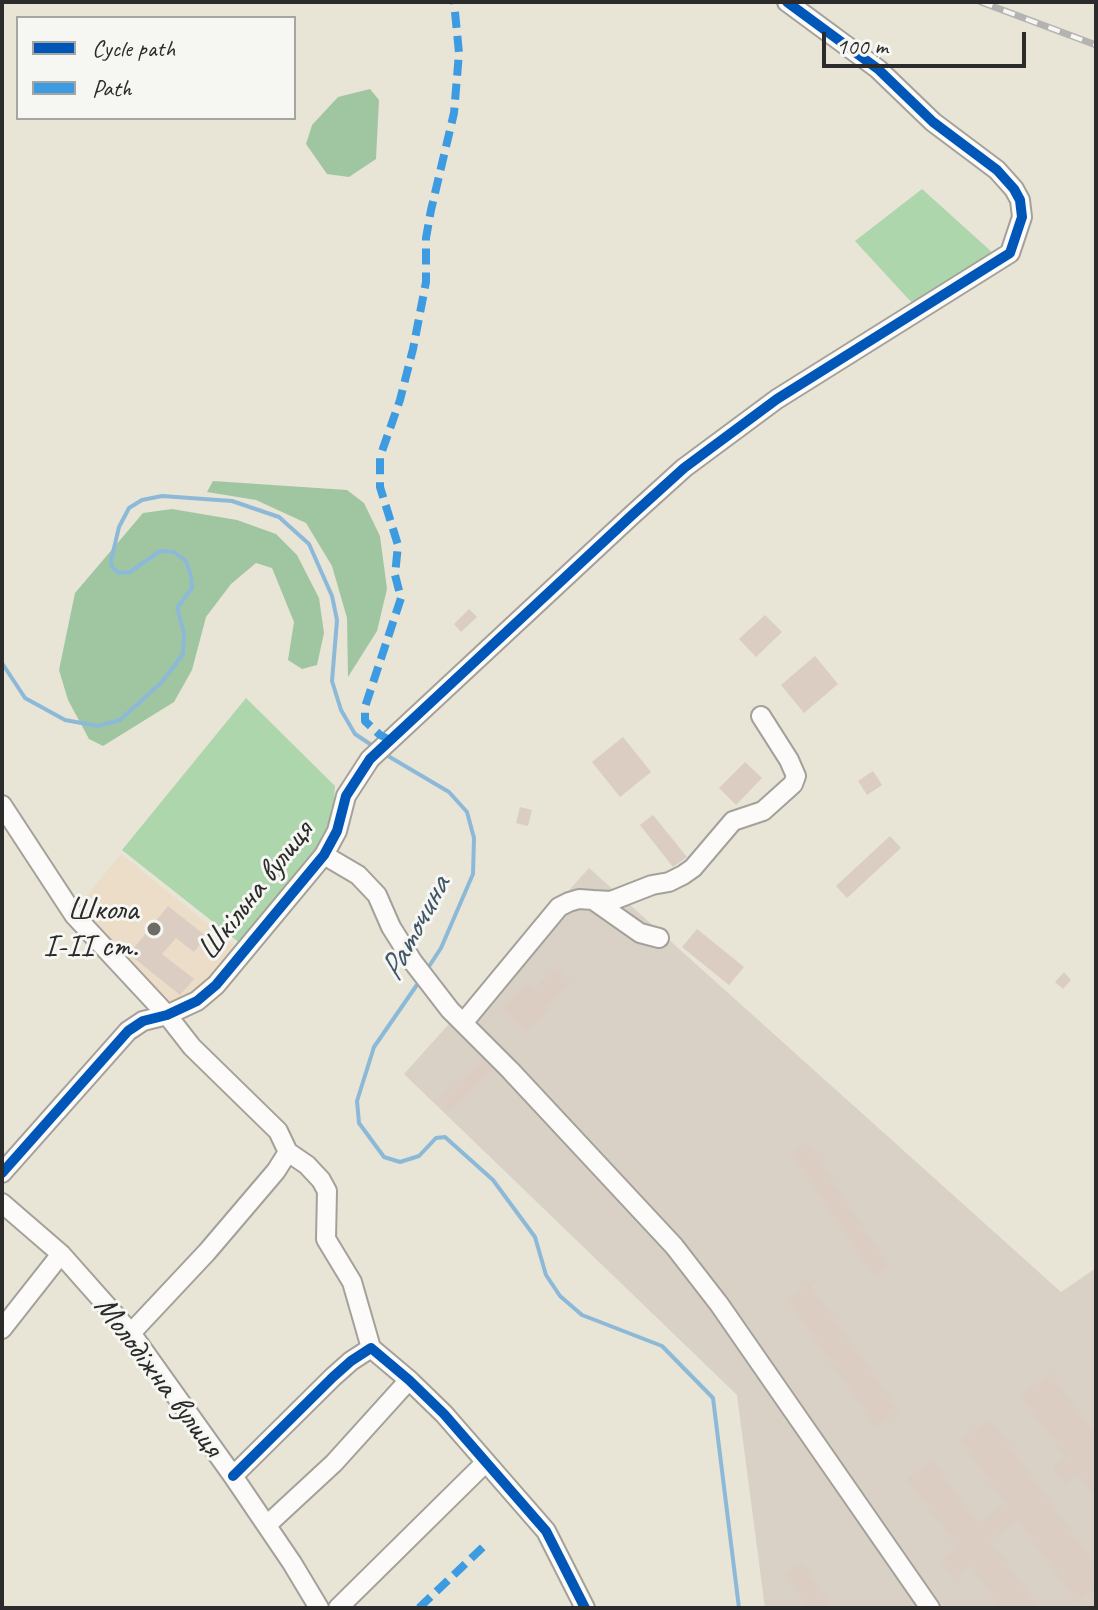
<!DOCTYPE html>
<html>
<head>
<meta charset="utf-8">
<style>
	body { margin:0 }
	#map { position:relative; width:1098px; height:1610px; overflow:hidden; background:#e8e4d6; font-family:Caveat,sans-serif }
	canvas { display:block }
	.frame { position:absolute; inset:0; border:4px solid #2b2b2b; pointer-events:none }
	.legend { position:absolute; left:16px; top:16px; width:280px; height:104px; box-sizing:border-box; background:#f6f6f2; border:2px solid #a5a5a2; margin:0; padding:10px 14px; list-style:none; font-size:24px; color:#2b2b2b }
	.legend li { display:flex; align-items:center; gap:16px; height:40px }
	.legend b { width:40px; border:2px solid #a5a5a2 }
	.scale { position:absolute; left:822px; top:32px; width:204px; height:36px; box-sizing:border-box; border:4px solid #2b2b2b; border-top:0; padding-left:10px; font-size:24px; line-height:28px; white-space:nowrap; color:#2b2b2b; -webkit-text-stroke:6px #f6f6f2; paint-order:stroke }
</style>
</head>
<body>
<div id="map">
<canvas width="1098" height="1610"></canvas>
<div class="frame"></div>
<ul class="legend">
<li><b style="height:10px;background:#0057b8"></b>Cycle path</li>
<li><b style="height:10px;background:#3d9ce1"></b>Path</li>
</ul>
<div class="scale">100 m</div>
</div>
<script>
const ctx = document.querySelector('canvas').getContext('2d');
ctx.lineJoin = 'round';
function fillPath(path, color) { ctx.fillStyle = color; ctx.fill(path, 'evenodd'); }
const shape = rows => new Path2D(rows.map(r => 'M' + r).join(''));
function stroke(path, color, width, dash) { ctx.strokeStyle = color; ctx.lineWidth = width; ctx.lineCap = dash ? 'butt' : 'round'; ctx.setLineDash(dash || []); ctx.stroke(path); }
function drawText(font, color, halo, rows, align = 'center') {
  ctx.font = font + ' Caveat,sans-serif'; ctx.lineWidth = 6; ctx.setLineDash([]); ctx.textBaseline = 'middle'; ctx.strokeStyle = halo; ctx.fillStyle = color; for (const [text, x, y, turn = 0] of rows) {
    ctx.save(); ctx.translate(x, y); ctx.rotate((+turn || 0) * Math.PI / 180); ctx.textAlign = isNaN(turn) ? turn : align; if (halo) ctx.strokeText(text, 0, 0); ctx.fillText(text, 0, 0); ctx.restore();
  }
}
fillPath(shape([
	[121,854,237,948,210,981,192,996,169,1008,76,909]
]), '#ebddc7');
fillPath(shape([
	[589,868,1061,1292,1096,1268,1096,1608,765,1608,737,1395,404,1074]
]), '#d9d1c6');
fillPath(shape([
	[922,189,993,253,913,304,855,241],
	[246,698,335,786,333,814,312,858,241,944,122,850]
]), '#add6ac');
fillPath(shape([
	[370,89,379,100,376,159,349,177,327,174,306,144,312,125,338,97],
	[213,481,347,490,364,503,380,536,387,589,377,631,348,677,347,618,332,566,306,523,256,500,207,492],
	[172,509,237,520,276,534,297,555,319,598,324,633,317,665,302,669,288,660,294,622,272,568,256,563,231,584,206,617,192,670,174,702,103,746,89,739,68,700,59,670,75,593,143,513]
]), '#a0c6a1');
stroke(shape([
	[2,663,25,698,65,720,98,726,120,720,162,682,183,654,184,633,177,608,192,588,191,576,186,561,174,552,160,551,130,572,119,573,112,567,111,561,119,527,129,508,142,500,162,496,232,501,279,517,309,544,332,596,337,620,332,681,341,710,355,734,376,748],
	[383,753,449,792,467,812,474,838,473,874,441,948,426,971],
	[421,979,374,1047,357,1101,359,1123,384,1157,400,1162,419,1156,436,1138,445,1137,493,1180,535,1237,546,1275,560,1296,582,1315,662,1346,713,1398,739,1608]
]), '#8db9d9', 4);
fillPath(shape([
	[469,609,477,617,461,632,454,624],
	[765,615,782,632,756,657,739,639],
	[815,656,838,684,804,713,781,685],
	[623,737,651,772,620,797,592,762],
	[745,762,762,778,736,805,719,788],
	[873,771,882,785,867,795,858,781],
	[520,807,532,810,528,826,516,823],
	[653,815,687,857,673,867,640,825],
	[890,836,901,848,847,898,836,886],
	[168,906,206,936,194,952,176,938,162,954,194,979,180,995,129,954],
	[697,929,744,967,729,985,682,947],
	[557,968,571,984,547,1006,550,1010,526,1032,503,1008,528,984,533,990],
	[1064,972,1071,980,1063,989,1055,982],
	[483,1060,493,1070,449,1111,439,1100],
	[807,1142,889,1267,874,1277,792,1153],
	[809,1284,899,1411,876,1427,787,1299],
	[1051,1374,1096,1436,1096,1499,1078,1474,1065,1484,1053,1467,1066,1457,1021,1396],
	[990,1419,1096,1566,1096,1588,1077,1602,1018,1520,990,1540,1039,1608,1001,1608,971,1566,954,1578,941,1560,958,1548,907,1479,932,1461,978,1523,1006,1503,960,1440],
	[803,1563,832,1608,808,1608,786,1573]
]), '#dbcdc2');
const minor = shape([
	[2,805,74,915,167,1015,192,1047,278,1131,288,1152,307,1165,321,1180,327,1191,326,1239,352,1282,371,1348],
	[324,855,358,875,377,895,391,927,413,962,450,1010,510,1070,674,1246,719,1304,930,1608],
	[593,900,611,901,652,885,669,882,683,875,693,868,733,821,763,811,793,784,796,776,789,760,761,716],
	[463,1023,559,907,569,902,579,899,593,900,640,933,659,938],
	[2,1173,128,1031,143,1021,167,1015,197,1001,216,985,324,855,337,831,346,796,370,759,631,516,684,468,777,399,1010,253,1022,217,1020,200,1014,189,997,170,933,122,878,69,787,2],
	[2,1203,61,1254,131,1333,233,1476,292,1563,319,1608],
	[2,1329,61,1254],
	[131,1333,207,1252,276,1171,288,1152],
	[233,1476,333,1377,351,1361,371,1348,409,1380,444,1414,546,1531,585,1608],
	[267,1525,334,1463,409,1380],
	[338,1608,486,1462]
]);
stroke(minor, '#a4a19a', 22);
stroke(minor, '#fcfbf9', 18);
const rail = shape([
	[981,2,1096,45]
]);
stroke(rail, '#b3b3b1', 7);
stroke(rail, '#f6f6f2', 4, [12]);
stroke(shape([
	[390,740,380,735,365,721,365,707,401,598,395,575,398,545,380,487,380,457,400,400,413,349,426,282,426,238,431,210,454,113,459,53,454,2],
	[419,1608,483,1547]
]), '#3d9ce1', 8, [16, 8]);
stroke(shape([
	[2,1173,128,1031,143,1021,167,1015,197,1001,216,985,324,855,337,831,346,796,370,759,631,516,684,468,777,399,1010,253,1022,217,1020,200,1014,189,997,170,933,122,878,69,787,2],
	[233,1476,333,1377,351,1361,371,1348,409,1380,444,1414,546,1531,585,1608]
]), '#0057b8', 10);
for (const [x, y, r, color] of [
	[154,929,8,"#6d6c67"]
]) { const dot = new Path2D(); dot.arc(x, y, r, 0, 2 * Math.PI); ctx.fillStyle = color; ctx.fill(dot); stroke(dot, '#f6f6f2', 3); }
drawText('32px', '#2b2b2b', '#f6f6f2', [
	["Шкільна вулиця",256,891,-52],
	["Молодіжна вулиця",158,1377,53]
]);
drawText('32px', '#2b2b2b', '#f6f6f2', [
	["Школа",138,911],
	["І-ІІ ст.",138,948]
], 'right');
drawText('italic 34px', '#405668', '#f6f6f2', [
	["Раточина",416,929,-62]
]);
</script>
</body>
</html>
